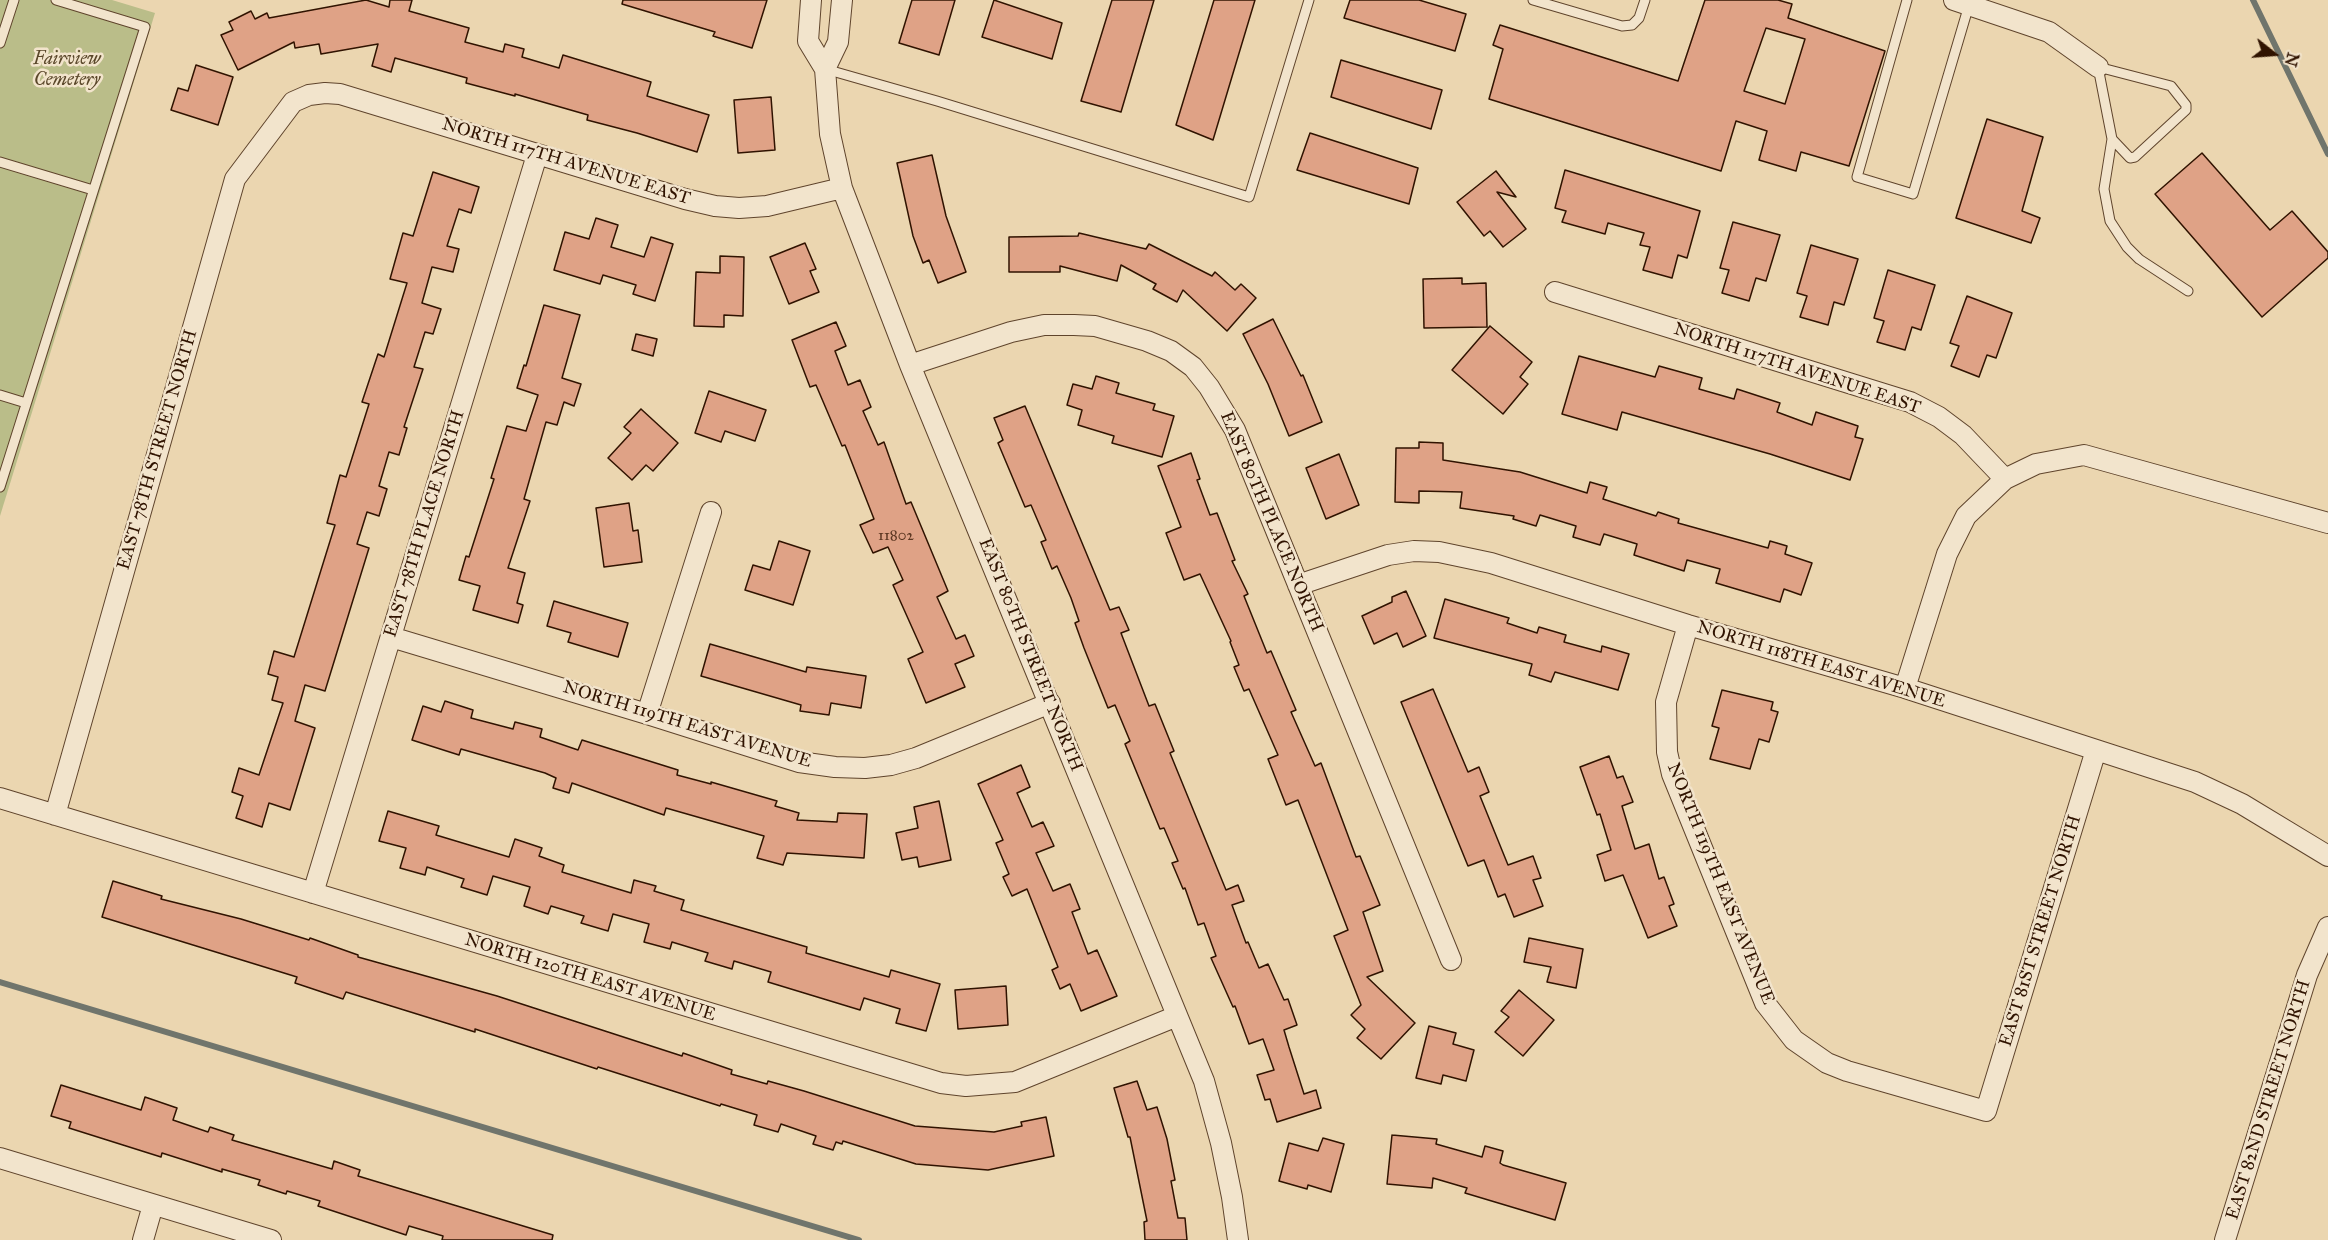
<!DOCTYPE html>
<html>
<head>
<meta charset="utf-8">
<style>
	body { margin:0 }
	#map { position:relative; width:2328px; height:1240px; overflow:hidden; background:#ebd6b0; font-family:"IM FELL Great Primer",serif }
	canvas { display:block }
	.north { position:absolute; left:2244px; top:24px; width:60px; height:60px; -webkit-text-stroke:4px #f2e4cc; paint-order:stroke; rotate:107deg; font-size:16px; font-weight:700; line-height:24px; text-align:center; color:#301300 }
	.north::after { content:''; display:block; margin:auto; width:21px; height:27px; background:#301300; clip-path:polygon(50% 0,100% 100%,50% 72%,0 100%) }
</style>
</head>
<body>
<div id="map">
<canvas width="2328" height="1240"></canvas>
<div class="north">N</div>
</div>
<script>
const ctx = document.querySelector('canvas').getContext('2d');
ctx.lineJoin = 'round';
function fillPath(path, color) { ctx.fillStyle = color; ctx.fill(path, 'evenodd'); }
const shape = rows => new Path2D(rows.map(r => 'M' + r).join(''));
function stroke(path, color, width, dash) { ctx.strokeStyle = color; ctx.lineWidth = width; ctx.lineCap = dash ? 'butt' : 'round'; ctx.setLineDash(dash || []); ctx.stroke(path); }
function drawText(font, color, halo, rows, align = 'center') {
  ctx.font = font + ' "IM FELL Great Primer",serif'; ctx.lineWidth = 5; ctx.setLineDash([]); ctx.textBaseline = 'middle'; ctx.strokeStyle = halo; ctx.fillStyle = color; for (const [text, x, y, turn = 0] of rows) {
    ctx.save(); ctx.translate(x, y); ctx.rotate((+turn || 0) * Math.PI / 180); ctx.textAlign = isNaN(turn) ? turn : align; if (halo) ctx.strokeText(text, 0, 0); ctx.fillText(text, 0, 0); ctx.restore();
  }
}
fillPath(shape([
	[0,0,112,0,155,13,0,516]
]), '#babd89');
stroke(shape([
	[2253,0,2328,154],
	[0,982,859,1240]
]), '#70756c', 6);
const building = shape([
	[366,0,389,7,390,0,412,0,409,11,469,28,465,42,503,52,505,44,524,49,522,57,559,68,563,55,651,82,647,96,709,115,697,152,637,133,587,120,588,115,515,94,515,96,466,83,467,78,395,58,391,72,372,66,378,44,321,54,319,44,295,48,294,42,238,70,221,35,233,30,229,22,251,11,255,19,267,13,269,18,366,0],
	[623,0,767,0,752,48,713,36,715,32,622,4,623,0],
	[912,0,955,0,939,55,899,43,912,0],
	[994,0,1062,23,1052,59,982,37,994,0],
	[1112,0,1154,0,1121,112,1081,101,1112,0],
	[1214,0,1255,0,1213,140,1176,125,1214,0],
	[1350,0,1419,0,1466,14,1455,51,1344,18,1350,0],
	[1705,0,1778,0,1792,4,1788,18,1885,51,1849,166,1801,152,1796,171,1759,160,1767,131,1736,121,1721,171,1489,99,1503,49,1493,45,1500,25,1678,81,1705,0],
	[1766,28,1805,39,1785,104,1744,91,1766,28],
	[1341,60,1442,90,1431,129,1331,97,1341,60],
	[196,65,233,77,218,125,171,110,178,88,188,91,196,65],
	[771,97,775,150,738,153,734,100,771,97],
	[1987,119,2043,137,2022,211,2040,218,2031,243,1956,218,1987,119],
	[1310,133,1418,168,1409,204,1297,170,1310,133],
	[2202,153,2270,230,2292,211,2328,252,2328,258,2262,317,2155,194,2202,153],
	[932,155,946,216,966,272,938,283,929,260,923,263,913,236,897,163,932,155],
	[1565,170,1700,211,1687,258,1678,255,1672,278,1643,270,1650,247,1640,245,1644,233,1608,223,1605,234,1562,222,1566,211,1555,208,1565,170],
	[1496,171,1516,197,1497,192,1526,229,1503,247,1490,231,1484,236,1457,202,1496,171],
	[433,172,479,187,471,213,459,209,447,246,459,249,453,272,432,267,422,303,441,309,433,334,425,332,414,367,423,369,404,427,407,428,399,455,389,452,379,486,387,489,379,516,367,512,357,544,369,548,325,691,305,685,295,721,315,728,290,810,269,803,262,827,236,818,243,796,232,792,239,768,259,775,283,703,272,700,278,677,268,674,274,651,294,657,335,525,327,523,340,475,346,477,369,404,362,402,378,354,384,357,407,283,390,279,403,233,413,236,433,172],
	[596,218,618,225,611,247,644,257,651,237,673,244,655,301,633,294,636,285,603,275,600,284,554,270,565,232,589,239,596,218],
	[1733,222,1780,235,1766,281,1756,278,1749,301,1722,293,1729,270,1720,268,1733,222],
	[1079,233,1146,249,1149,244,1212,276,1215,272,1235,290,1241,284,1256,298,1227,331,1183,290,1177,302,1153,289,1156,284,1121,265,1117,281,1060,266,1060,272,1009,272,1009,237,1078,236,1079,233],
	[805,243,816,269,810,271,819,292,789,304,770,257,805,243],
	[1811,245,1858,259,1844,305,1834,302,1828,325,1800,317,1807,296,1797,293,1811,245],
	[720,256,744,257,743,316,724,315,724,327,694,326,696,272,720,273,720,256],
	[1888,270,1935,285,1921,330,1912,327,1905,350,1877,342,1884,321,1874,318,1888,270],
	[1462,278,1462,284,1486,283,1487,327,1424,328,1423,279,1462,278],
	[1967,296,2012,313,1996,358,1987,355,1979,377,1951,366,1959,346,1950,343,1967,296],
	[544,305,580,315,562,378,581,384,574,406,564,402,557,425,546,422,524,499,530,501,508,568,525,573,517,603,523,605,518,623,473,610,480,586,459,580,466,556,469,557,494,479,491,478,507,426,526,431,538,395,517,388,524,365,526,366,544,305],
	[1273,319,1301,376,1303,375,1322,422,1289,436,1268,384,1243,334,1273,319],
	[836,322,846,346,835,351,848,385,860,380,871,407,863,411,878,445,884,442,906,504,911,502,948,591,937,597,956,639,965,635,974,656,955,664,965,687,926,703,908,659,923,652,893,585,903,580,888,547,873,553,860,525,874,519,845,445,842,446,816,385,810,387,792,340,836,322],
	[1490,326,1532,362,1520,377,1528,384,1503,414,1452,370,1490,326],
	[636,334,657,339,653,356,632,350,636,334],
	[1579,356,1655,377,1659,366,1702,378,1699,389,1734,399,1737,389,1780,403,1777,412,1812,425,1816,412,1858,426,1855,437,1863,439,1850,480,1770,454,1622,412,1617,430,1562,414,1579,356],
	[1096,376,1119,383,1116,393,1155,404,1153,410,1174,416,1162,457,1112,443,1114,436,1078,425,1082,410,1067,405,1073,384,1092,389,1096,376],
	[709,391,766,410,755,441,725,431,721,442,695,433,709,391],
	[1025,406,1110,610,1119,607,1129,630,1121,633,1149,706,1155,704,1174,751,1170,753,1226,890,1238,885,1244,901,1232,905,1246,943,1248,942,1259,968,1268,964,1284,1000,1288,999,1297,1025,1284,1030,1289,1047,1304,1094,1316,1090,1321,1108,1277,1122,1270,1099,1265,1100,1257,1075,1274,1070,1263,1039,1249,1044,1235,1006,1233,1007,1211,958,1216,956,1204,923,1198,925,1185,888,1183,889,1172,863,1178,861,1164,828,1160,829,1125,744,1130,741,1115,705,1108,708,1084,648,1075,623,1079,621,1071,598,1057,566,1052,569,1041,542,1046,540,1031,505,1025,507,998,443,1003,440,994,418,1025,406],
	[641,409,678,443,653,471,646,465,632,480,608,458,631,433,624,427,641,409],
	[1419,442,1443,443,1443,460,1520,472,1587,493,1590,482,1607,487,1603,499,1656,516,1658,512,1679,519,1678,523,1768,548,1770,541,1787,546,1785,554,1812,563,1801,595,1784,589,1780,602,1716,583,1720,569,1687,560,1684,571,1634,555,1637,544,1604,534,1600,545,1573,537,1576,526,1540,515,1536,526,1513,519,1514,516,1460,508,1462,492,1419,491,1419,503,1395,502,1396,448,1419,448,1419,442],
	[1191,453,1200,479,1197,480,1210,515,1217,513,1235,560,1232,561,1248,594,1244,596,1267,653,1271,651,1296,710,1291,712,1315,766,1321,763,1356,857,1360,856,1380,905,1363,912,1383,971,1367,977,1415,1023,1381,1059,1357,1038,1365,1029,1351,1015,1361,1005,1334,936,1348,930,1298,800,1286,805,1268,759,1278,755,1249,689,1244,691,1234,667,1239,665,1230,642,1231,641,1200,574,1184,580,1166,533,1181,527,1158,466,1191,453],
	[1339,454,1359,505,1326,519,1306,468,1339,454],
	[629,503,633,531,638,530,642,562,604,567,596,508,629,503],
	[779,541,810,551,793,605,745,590,753,565,770,570,779,541],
	[1406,591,1426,636,1403,647,1397,633,1374,644,1362,616,1392,602,1392,597,1406,591],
	[1445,599,1509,618,1507,623,1537,633,1539,627,1566,635,1564,642,1601,652,1602,646,1629,654,1618,690,1555,672,1551,682,1529,675,1532,664,1434,638,1445,599],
	[554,601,628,623,618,657,568,642,571,633,547,626,554,601],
	[710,644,806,672,807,667,866,676,861,708,831,703,829,715,800,711,801,705,701,676,710,644],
	[1433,689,1468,772,1479,767,1489,792,1480,796,1508,865,1533,856,1541,878,1533,880,1543,906,1514,917,1505,894,1498,897,1484,860,1468,866,1401,702,1433,689],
	[1722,690,1773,702,1771,710,1778,712,1769,742,1759,739,1750,769,1710,759,1719,728,1712,726,1722,690],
	[445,701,473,710,471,718,513,729,515,722,542,729,540,737,578,750,582,740,678,770,677,775,711,784,711,782,777,801,775,806,799,813,797,820,837,822,838,813,867,814,864,858,787,853,783,865,757,858,764,836,666,808,664,815,572,783,569,793,553,788,556,778,545,773,461,749,459,755,412,740,423,706,441,712,445,701],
	[1609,756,1617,778,1623,776,1633,802,1622,806,1635,849,1649,844,1659,879,1664,877,1674,904,1669,906,1677,926,1648,938,1623,875,1605,881,1597,855,1611,850,1600,814,1597,815,1580,767,1609,756],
	[1021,765,1030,787,1017,793,1032,827,1043,822,1054,846,1036,853,1053,891,1070,884,1080,909,1072,912,1088,954,1097,950,1117,996,1081,1011,1070,984,1060,989,1052,970,1058,967,1027,889,1012,896,1003,877,1009,874,996,843,1003,840,978,784,1021,765],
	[939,801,951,860,919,867,917,857,902,860,896,833,918,828,914,807,939,801],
	[388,811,439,826,436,835,509,857,515,839,542,848,539,856,564,865,562,872,631,893,634,880,656,886,654,891,684,900,681,910,807,947,806,953,889,977,891,970,940,984,926,1031,896,1023,900,1009,864,998,860,1010,768,982,771,972,734,961,732,969,705,961,708,953,672,942,670,949,644,942,649,924,613,914,608,931,581,923,584,916,551,906,548,914,524,906,530,887,493,876,487,895,461,887,464,879,427,867,425,875,400,868,406,848,379,841,388,811],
	[113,881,162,896,161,899,241,919,309,940,310,938,358,955,358,957,497,996,682,1056,683,1053,732,1070,731,1074,767,1084,768,1081,804,1091,915,1126,994,1132,1022,1126,1021,1122,1046,1117,1054,1156,988,1170,916,1164,843,1141,842,1144,836,1142,833,1150,813,1144,816,1136,781,1124,778,1132,754,1125,757,1115,721,1104,720,1106,598,1067,597,1069,475,1029,475,1032,346,992,343,999,295,983,297,977,102,917,113,881],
	[1529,938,1583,949,1576,988,1547,982,1551,967,1524,962,1529,938],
	[1006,986,1008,1025,958,1029,955,990,1006,986],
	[1519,990,1554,1020,1523,1056,1495,1032,1509,1017,1501,1011,1519,990],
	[1429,1026,1456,1033,1453,1044,1474,1050,1466,1081,1443,1075,1441,1084,1416,1078,1429,1026],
	[1137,1081,1147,1110,1157,1107,1167,1139,1175,1180,1171,1181,1178,1218,1185,1218,1187,1240,1145,1240,1144,1222,1147,1221,1130,1137,1128,1137,1114,1088,1137,1081],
	[61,1085,141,1110,145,1097,177,1108,173,1120,208,1132,210,1127,234,1135,232,1140,332,1169,334,1161,360,1170,358,1176,553,1235,552,1240,442,1240,443,1236,409,1226,406,1235,318,1206,320,1201,287,1191,286,1194,258,1185,260,1180,222,1169,222,1172,162,1153,161,1157,69,1128,71,1122,51,1116,61,1085],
	[1392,1135,1437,1139,1436,1144,1482,1157,1485,1146,1503,1151,1500,1163,1503,1165,1566,1183,1555,1220,1465,1193,1467,1188,1433,1178,1432,1188,1387,1184,1392,1135],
	[1323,1138,1344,1144,1331,1192,1308,1185,1307,1189,1279,1181,1289,1143,1318,1151,1323,1138]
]);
fillPath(building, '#dfa286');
stroke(building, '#301300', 1.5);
const service = shape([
	[1533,0,1622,26,1632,25,1639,18,1645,0],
	[1907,0,1857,177,1913,194,1969,5],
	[0,43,14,0],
	[825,69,937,101,1249,197,1309,0],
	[2112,139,2130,158,2135,157,2186,110,2186,105,2171,86,2098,67,2112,139,2104,189,2110,221,2127,247,2139,259,2188,291],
	[0,162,93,190],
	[0,395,26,403],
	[0,487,145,27,56,0]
]);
const minor = shape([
	[811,0,808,41,825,69,830,134,842,188,910,365,1204,1081,1221,1143,1232,1197,1238,1240],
	[1954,0,2049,32,2098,67],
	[825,69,838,42,842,0],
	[1555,292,1910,402,1939,417,1963,435,2005,479],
	[910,365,1011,332,1044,325,1074,325,1095,326,1147,341,1171,351,1193,367,1209,387,1235,430,1451,960],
	[1298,585,1388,555,1414,551,1439,552,1491,563,1688,625,1905,688,2195,782,2242,804,2328,856],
	[1688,625,1666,702,1667,752,1672,774,1765,1003,1794,1040,1827,1063,1847,1071,1986,1111,2096,750],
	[391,637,647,714,799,762,835,767,865,768,891,765,916,758,1050,703],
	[1905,688,1947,554,1966,516,2005,479,2036,464,2084,455,2328,523],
	[647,714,711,512],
	[0,798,941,1083,966,1086,1015,1082,1177,1016],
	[55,815,235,179,293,102,309,95,325,93,340,94,685,199,715,206,739,208,767,206,842,188],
	[313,893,537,155],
	[0,1158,271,1240],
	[143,1240,153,1205],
	[2225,1240,2307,975,2328,927]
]);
stroke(service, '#5f442c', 11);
stroke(minor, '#5f442c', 22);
stroke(service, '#f2e4cc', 9);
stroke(minor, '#f2e4cc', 20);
drawText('15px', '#5c3722', null, [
	["11802",896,536]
]);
drawText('italic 18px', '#594629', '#f2e4cc', [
	["Fairview",67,60],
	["Cemetery",67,81]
]);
drawText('18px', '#301300', '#f2e4cc', [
	["NORTH 117TH AVENUE EAST",566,162,17],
	["NORTH 117TH AVENUE EAST",1797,369,18],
	["EAST 78TH STREET NORTH",158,450,-74],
	["EAST 80TH PLACE NORTH",1271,522,67],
	["EAST 78TH PLACE NORTH",425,524,-73],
	["EAST 80TH STREET NORTH",1030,655,68],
	["NORTH 118TH EAST AVENUE",1821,665,17],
	["NORTH 119TH EAST AVENUE",687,725,17],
	["NORTH 119TH EAST AVENUE",1720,884,68],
	["EAST 81ST STREET NORTH",2041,931,-73],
	["NORTH 120TH EAST AVENUE",590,978,17],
	["EAST 82ND STREET NORTH",2269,1100,-73]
]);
</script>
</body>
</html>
